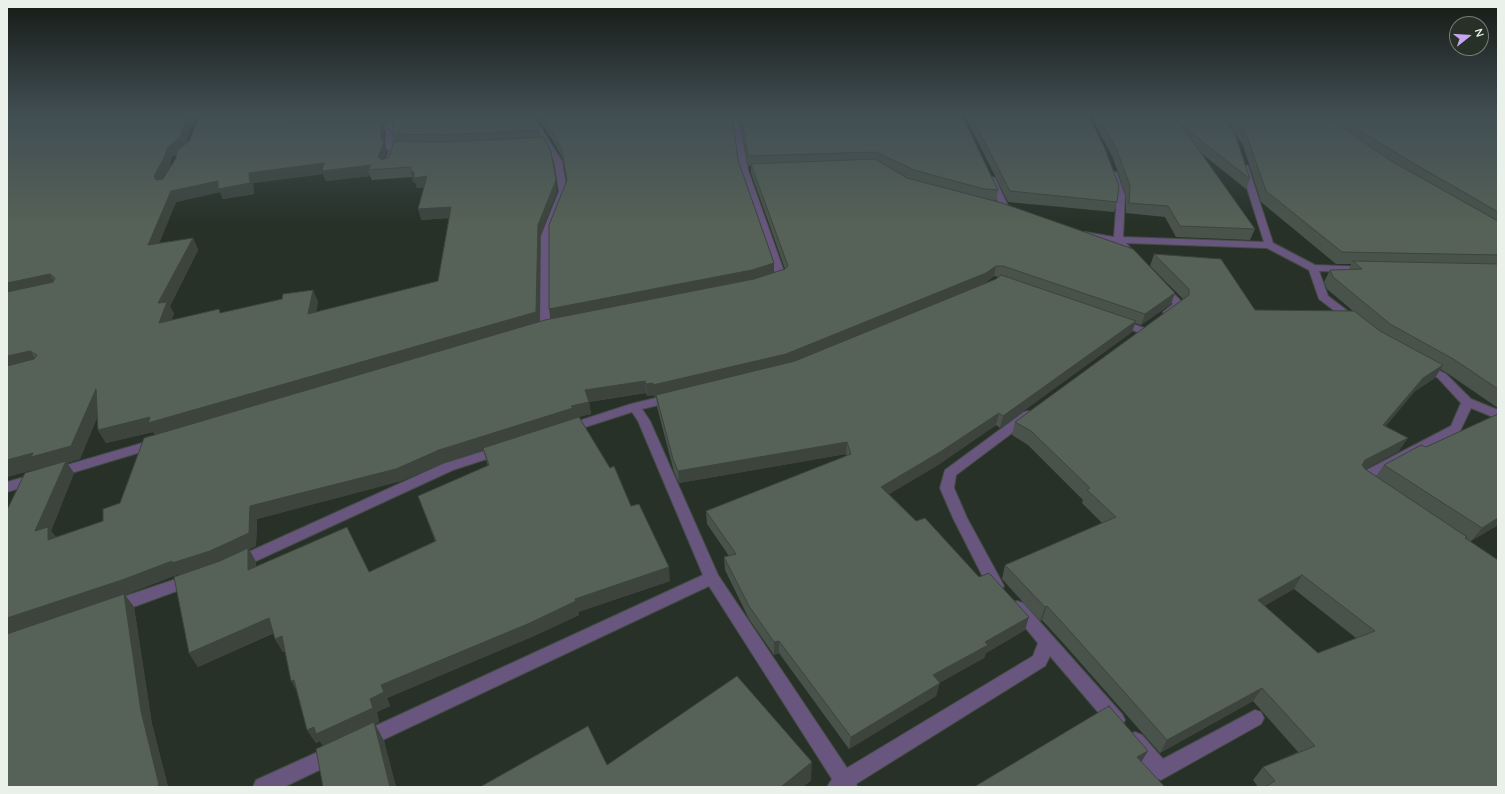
<!DOCTYPE html>
<html>
<head>
<meta charset="utf-8">
<style>
	body { margin:0 }
	#map { position:relative; width:1505px; height:794px; overflow:hidden; background:#273128; font-family:Quicksand,sans-serif }
	canvas { display:block }
	.frame { position:absolute; inset:0; border:8px solid #eaf0ea; pointer-events:none }
	.north { position:absolute; left:1449px; top:16px; width:40px; height:40px; box-sizing:border-box; background:#273128; border:1px solid #757d76; border-radius:50%; rotate:73deg; font-size:11px; font-weight:700; line-height:16px; text-align:center; color:#eaf0ea }
	.north::after { content:''; display:block; margin:auto; width:14px; height:18px; background:#c6a6f0; clip-path:polygon(50% 0,100% 100%,50% 72%,0 100%) }
</style>
</head>
<body>
<div id="map">
<canvas width="1505" height="794"></canvas>
<div class="frame"></div>
<div class="north">N</div>
</div>
<script>
const ctx = document.querySelector('canvas').getContext('2d');
ctx.lineJoin = 'round';
const shape = rows => new Path2D(rows.map(r => 'M' + r).join(''));
function stroke(path, color, width, dash) { ctx.strokeStyle = color; ctx.lineWidth = width; ctx.lineCap = dash ? 'butt' : 'round'; ctx.setLineDash(dash || []); ctx.stroke(path); }
function fillPath(path, color) { ctx.fillStyle = color; ctx.fill(path, 'evenodd'); }
const minor = shape([
	[388,114,394,114,393,146,397,150,392,163,388,165,384,163,389,151,385,147,386,130,368,131,365,129,368,127,387,126,388,114],
	[526,114,532,114,562,161,567,191,549,236,550,327,545,330,540,327,541,236,559,191,554,161,526,114],
	[727,114,733,114,739,121,748,170,786,277,784,279,771,283,766,280,776,276,740,170,733,121,727,114],
	[1241,164,1248,166,1273,243,1315,265,1368,267,1370,269,1368,271,1365,272,1319,271,1328,296,1357,318,1358,320,1357,322,1349,322,1319,299,1309,270,1267,248,1126,243,1138,257,1133,260,1130,259,1115,242,1085,238,1081,235,1085,232,1114,237,1117,196,1109,173,1113,171,1117,173,1125,196,1123,237,1264,242,1240,166,1241,164],
	[988,176,995,178,1010,210,1009,212,1006,213,1002,210,987,178,988,176],
	[1162,285,1166,286,1184,304,1172,314,1164,314,1163,312,1173,304,1157,288,1162,285],
	[1119,319,1147,329,1148,331,1143,334,1115,324,1114,322,1115,320,1119,319],
	[1424,363,1446,374,1471,399,1498,410,1498,419,1471,408,1460,431,1373,478,1375,481,1373,484,1368,486,1357,481,1355,478,1357,475,1451,426,1461,403,1438,378,1420,368,1418,366,1420,364,1424,363],
	[672,394,676,395,678,398,676,401,642,409,650,421,718,575,847,768,1033,656,1038,643,1009,608,1011,603,1017,601,1023,603,1122,714,1125,720,1122,726,1116,728,1110,726,1050,656,1045,666,856,784,858,787,827,787,832,779,709,586,372,745,366,748,360,745,357,739,360,733,703,575,638,421,632,412,567,433,563,432,561,429,563,426,631,404,672,394],
	[1028,411,1032,412,1034,415,1032,418,956,475,954,488,967,518,1004,586,1001,590,996,592,991,590,987,585,953,518,940,488,945,470,1024,412,1028,411],
	[156,439,161,440,162,443,161,446,55,478,50,476,48,473,50,470,156,439],
	[500,446,505,447,506,450,505,453,453,470,243,567,238,569,233,567,230,563,233,559,443,464,500,446],
	[35,474,40,476,42,479,40,482,7,492,7,482,35,474],
	[191,574,196,576,199,580,196,584,114,614,108,612,106,607,108,602,191,574],
	[1255,710,1261,712,1264,718,1261,724,1161,780,1154,778,1128,747,1126,741,1128,735,1135,732,1142,735,1163,759,1255,710],
	[331,746,338,749,340,755,338,761,284,787,253,787,256,780,331,746]
]);
stroke(minor, '#424c43', 2);
fillPath(minor, '#68567f');
fillPath(shape([
	[7,114,189,131,186,144,190,140,200,114,387,114,386,125,382,125,384,132,384,141,387,151,384,160,389,157,394,142,392,134,540,130,541,137,557,191,540,236,539,322,551,319,567,181,563,160,554,142,534,114,732,114,738,160,774,263,774,273,785,269,751,173,751,166,748,166,740,121,735,114,961,114,998,190,996,201,994,201,1171,304,1141,325,1135,323,1132,332,1000,428,996,425,938,465,889,494,1025,630,986,653,984,658,939,683,936,696,849,749,779,653,774,655,749,619,725,570,724,557,729,556,707,524,706,511,846,456,846,454,679,483,674,472,657,407,656,396,654,397,654,395,647,396,646,393,589,402,591,414,574,418,631,506,670,581,578,612,579,615,534,636,387,698,390,706,377,712,379,722,375,724,384,741,396,787,323,787,323,746,320,741,316,743,307,730,297,692,285,652,283,652,275,639,274,633,198,667,189,653,179,574,125,595,134,607,152,724,168,787,7,787,40,468,39,468,7,477],
	[177,154,176,158,163,179,162,179,170,167,171,158],
	[323,174,326,181,370,176,372,180,412,177,413,182,415,182,417,188,424,187,421,220,449,218,438,281,316,312,318,302,313,290,282,299,221,313,171,320,174,314,170,306,198,250,193,238,159,243,176,202,220,192,223,199,254,194,253,183],
	[994,276,999,277,996,279,863,334,984,284],
	[97,417,98,430,106,443,153,432,155,435,120,503,103,521,56,537,51,531,74,473,67,463,80,459],
	[483,450,488,466,418,496,435,541,369,572,256,567,256,562,249,549,256,546,257,519,401,481,443,463],
	[964,114,1088,114,1117,202,1114,212,1008,202],
	[1090,114,1498,114,1498,408,1447,373,1440,369,1435,378,1415,391,1385,427,1399,451,1365,469,1376,476,1384,465,1426,447,1498,414,1498,525,1471,541,1498,787,1258,787,1253,780,1263,767,1298,752,1253,701,1160,753,1064,644,1042,620,1040,621,1002,579,1005,565,1102,523,1082,503,1083,500,1028,445,1012,435,1015,422,1183,299,1150,266,1154,254,1255,310,1353,311,1327,289,1324,282,1330,270,1349,270,1351,264,1336,264,1261,202,1243,145,1232,129,1250,179,1246,189,1201,153,1255,229,1250,240,1176,237,1165,217,1126,213,1126,196,1113,158],
	[1294,589,1356,638,1318,653,1264,606]
]), '#4a534b');
fillPath(shape([
	[190,114,200,114,189,131,185,147,171,158,170,167,159,186,154,176,167,148],
	[383,114,387,114,386,125,383,115],
	[296,117,299,127,291,121],
	[382,122,384,132,384,143,384,142,387,151,381,168,378,157,381,137],
	[324,163,371,165,368,170,370,176,326,181,323,174,253,183,254,194,223,199,220,192,176,202,154,256,148,245,171,191,249,173],
	[411,172,414,172,427,176,430,187,417,188,415,182,413,182],
	[556,180,557,191,540,236,539,324,156,437,153,432,106,443,98,430,536,312,538,225],
	[451,207,454,217,421,220,418,209],
	[193,238,198,250,170,306,174,314,165,335,159,323,158,303],
	[774,263,774,275,752,282,551,321,549,309],
	[996,266,994,276,984,284,786,366,654,397,653,385],
	[50,274,57,286,7,296,7,283],
	[313,290,318,302,313,326,308,314],
	[1175,293,1171,304,1141,325,1145,314],
	[1136,321,1132,332,1000,428,1003,416],
	[30,351,39,364,7,370,7,356],
	[1443,365,1435,378,1415,391,1375,439,1383,425,1423,378],
	[645,381,646,393,587,402,585,390],
	[653,383,654,395,647,396,646,384],
	[96,389,104,402,80,459,67,463,74,473,51,531,58,540,57,553,35,531,41,470,39,468,7,477,7,460],
	[589,402,591,414,574,418,575,420,443,463,401,481,257,519,256,546,249,549,256,562,255,584,217,564,180,576,179,574,125,595,134,607,152,724,168,787,156,787,7,634,7,618,250,506,439,450,571,406],
	[999,413,996,425,938,465,879,500,881,487],
	[1408,438,1399,451,1356,474,1365,460],
	[847,442,846,454,679,483,678,471],
	[1498,518,1498,525,1471,541,1482,528],
	[669,567,670,581,578,612,579,615,534,636,387,698,390,706,377,712,379,722,375,724,384,741,396,787,390,787,324,747,320,741,316,743,307,730,370,699,381,685,575,599],
	[1302,575,1294,589,1250,614,1258,600],
	[1047,606,1042,620,1040,621,1045,607],
	[1029,617,1025,630,986,653,984,658,930,688,933,675,985,642],
	[269,618,277,631,198,667,189,653],
	[282,636,290,649,283,652,275,639],
	[779,641,779,653,774,655,774,642],
	[294,680,299,695,291,681],
	[940,683,936,696,849,749,851,737],
	[1262,688,1253,701,1160,753,1167,740],
	[1148,751,1140,764,1137,757],
	[812,762,811,781,803,787,781,787]
]), '#3c443d');
const building = shape([
	[7,114,190,114,185,122,180,137,167,148,165,156,154,176,156,180,163,179,176,158,177,151,190,140,200,114,383,114,383,115,296,117,291,121,297,124,382,122,381,137,384,142,378,157,382,160,389,157,394,141,444,142,544,137,551,152,556,180,538,225,536,312,148,423,150,417,98,430,96,389,71,446,31,457,33,453,7,460,7,366,34,359,37,355,30,351,7,356,7,292,53,282,55,278,50,274,7,283,7,114],
	[324,163,322,171,371,165,368,170,411,167,411,172,414,172,414,178,427,176,418,209,451,207,438,281,308,314,313,290,283,294,282,299,220,313,219,309,159,323,167,302,158,303,193,238,148,245,171,191,218,181,218,189,250,183,249,173,324,163],
	[393,114,529,114,540,130,444,135,392,134,393,114],
	[539,114,732,114,738,160,774,263,752,270,549,309,549,225,567,180,562,150,553,132,539,114],
	[741,114,961,114,998,190,984,189,914,170,876,152,748,156,741,114],
	[970,114,1088,114,1105,149,1119,186,1117,202,1010,191,970,114],
	[1097,114,1215,114,1229,124,1236,137,1250,179,1181,125,1255,229,1180,226,1168,206,1129,203,1130,185,1116,148,1097,114],
	[1227,114,1322,114,1393,162,1498,221,1498,255,1342,252,1266,191,1247,136,1236,120,1227,114],
	[1334,114,1498,114,1498,212,1401,156,1334,114],
	[875,159,907,178,1002,203,1133,249,1175,293,1145,314,1003,266,996,266,986,273,786,354,653,385,653,383,646,384,645,381,585,390,589,402,571,406,573,408,439,450,396,469,250,506,249,533,210,551,172,563,172,561,122,580,7,618,7,510,25,473,66,461,35,531,48,527,48,540,103,521,103,509,120,503,144,438,545,320,754,279,785,269,788,266,751,164,875,159],
	[1154,254,1221,259,1255,310,1354,311,1380,331,1443,365,1423,378,1383,425,1408,438,1365,460,1362,465,1365,469,1467,537,1465,538,1498,560,1498,787,1265,787,1275,781,1263,767,1315,746,1262,688,1167,740,1069,630,1047,606,1045,607,1005,565,1116,517,1087,490,1090,488,1031,431,1015,422,1189,295,1189,289,1154,254],
	[1302,575,1375,631,1318,653,1258,600,1302,575],
	[1353,261,1498,264,1498,389,1455,360,1390,324,1333,277,1330,270,1362,269,1353,261],
	[1001,275,1136,321,1003,416,999,413,940,452,881,487,916,521,925,518,979,577,989,573,1029,617,985,642,988,645,933,675,940,683,851,737,779,641,774,642,749,606,724,557,736,554,706,511,851,454,847,442,678,471,673,459,656,395,795,361,996,279,1001,275],
	[1498,414,1498,518,1482,528,1384,465,1421,445,1426,447,1498,414],
	[579,417,610,468,614,466,631,506,639,504,669,567,575,599,576,601,530,623,381,685,384,692,370,699,373,708,316,734,314,727,307,730,294,680,291,681,282,636,275,639,269,618,189,653,174,577,220,561,248,548,248,570,347,527,369,572,436,541,418,496,489,465,483,448,579,417],
	[124,594,141,711,159,785,156,787,7,787,7,634,124,594],
	[737,676,812,762,781,787,480,787,588,726,607,765,737,676],
	[1109,706,1148,751,1137,757,1165,787,974,787,1109,706],
	[374,722,390,787,323,787,316,749,374,722]
]);
fillPath(building, '#566157');
stroke(building, '#3c443d', 1);
const sky = ctx.createLinearGradient(0, 0, 0, 225);
sky.addColorStop(0, '#151b16');
sky.addColorStop(0.51, '#414e53');
sky.addColorStop(1, '#414e5300');
ctx.fillStyle = sky;
ctx.fillRect(0, 0, 1505, 225);
</script>
</body>
</html>
